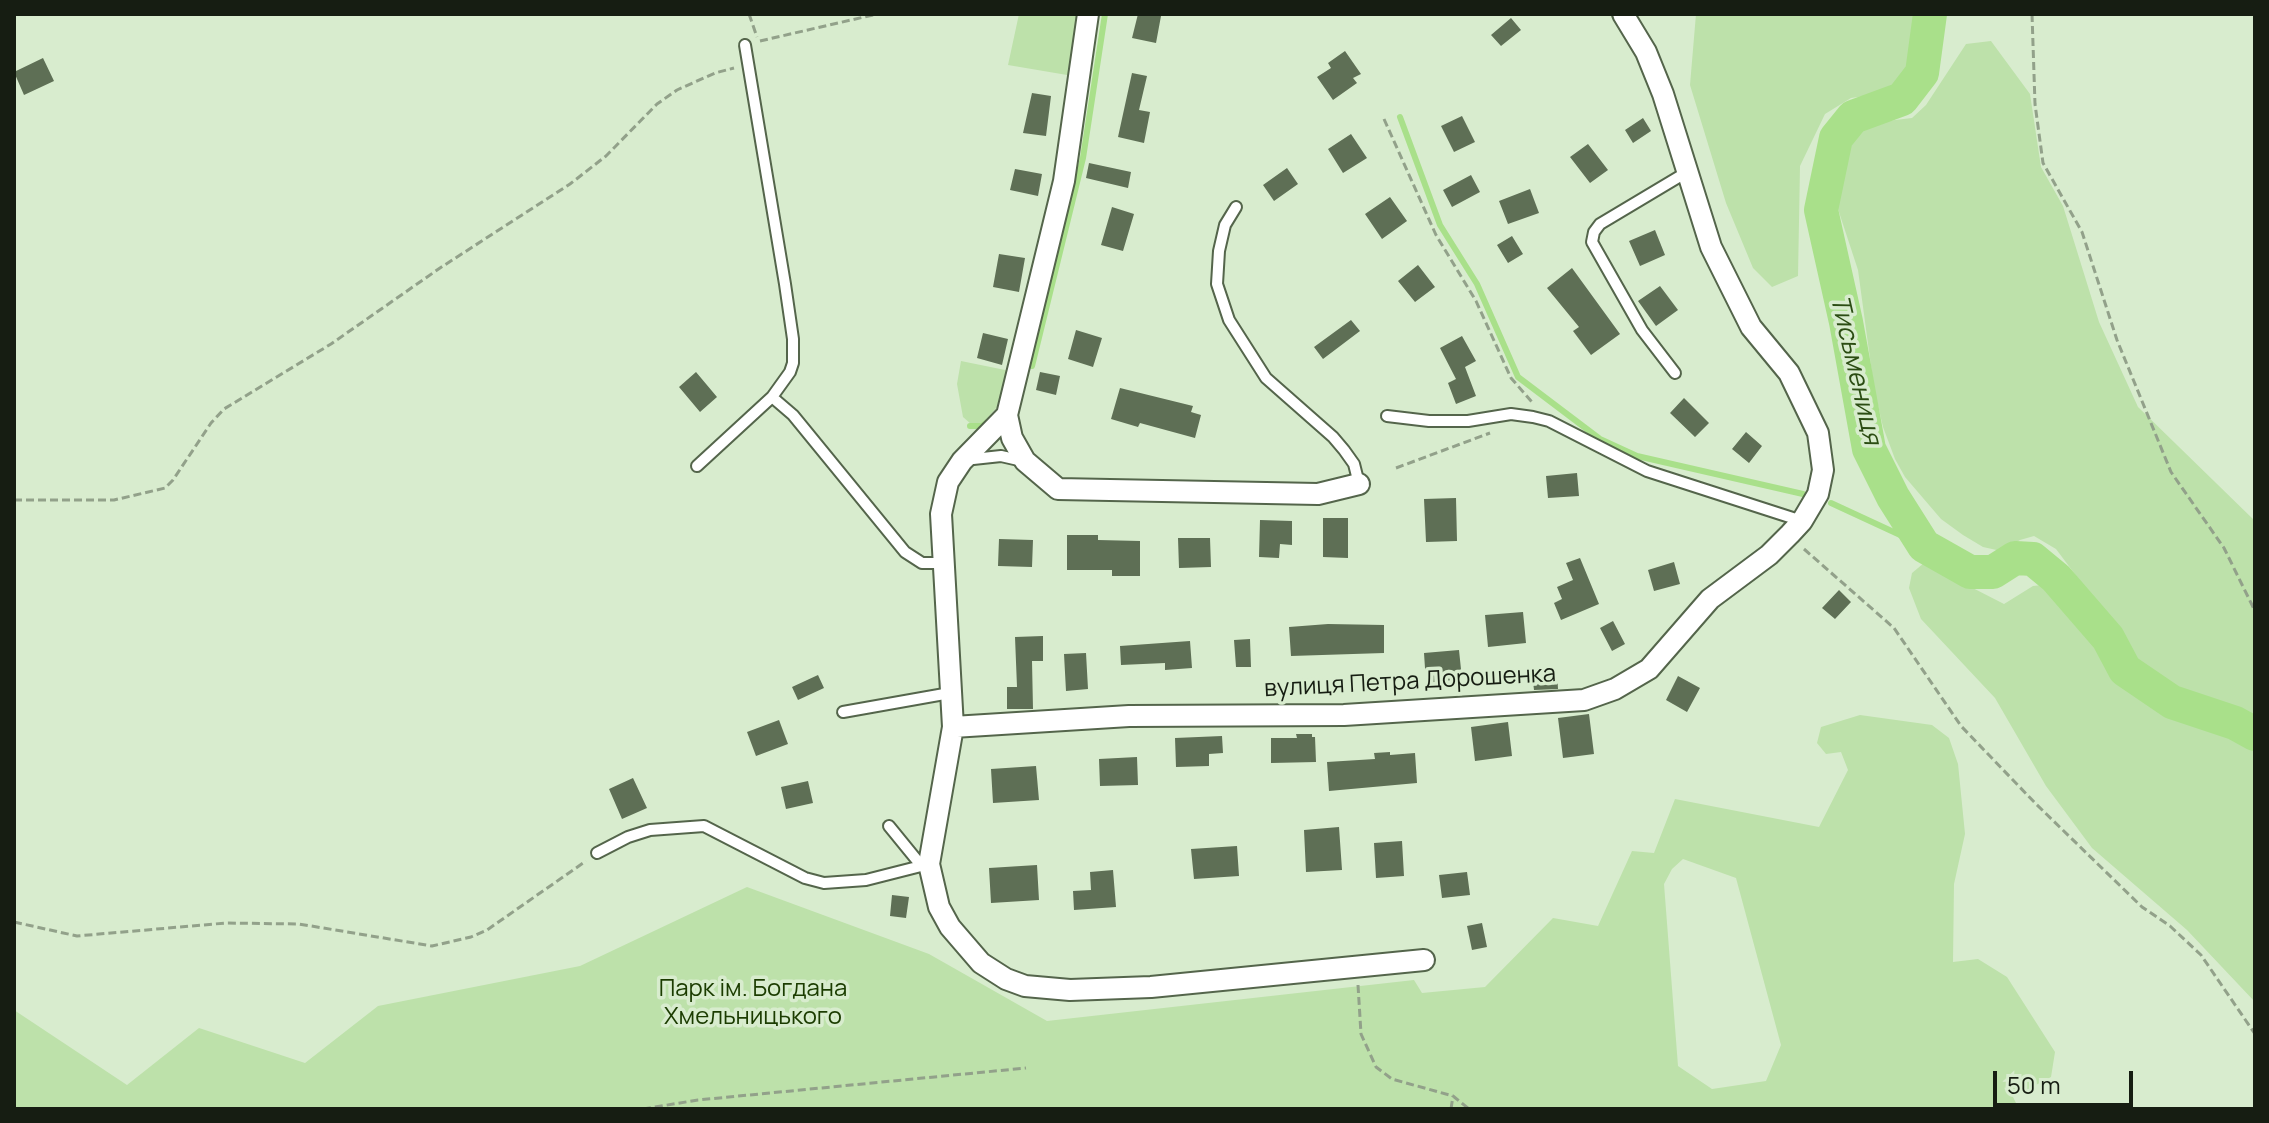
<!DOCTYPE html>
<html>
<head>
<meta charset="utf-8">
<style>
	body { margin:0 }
	#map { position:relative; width:2269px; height:1123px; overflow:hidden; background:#d8ecce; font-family:Manrope,sans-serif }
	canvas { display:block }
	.frame { position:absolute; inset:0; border:16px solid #161d12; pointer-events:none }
	.scale { position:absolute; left:1993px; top:1071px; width:140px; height:36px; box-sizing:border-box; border:4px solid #161d12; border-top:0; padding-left:10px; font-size:24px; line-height:28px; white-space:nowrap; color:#161d12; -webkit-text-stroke:6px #d8ecce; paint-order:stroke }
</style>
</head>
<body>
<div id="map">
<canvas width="2269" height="1123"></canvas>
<div class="frame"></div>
<div class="scale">50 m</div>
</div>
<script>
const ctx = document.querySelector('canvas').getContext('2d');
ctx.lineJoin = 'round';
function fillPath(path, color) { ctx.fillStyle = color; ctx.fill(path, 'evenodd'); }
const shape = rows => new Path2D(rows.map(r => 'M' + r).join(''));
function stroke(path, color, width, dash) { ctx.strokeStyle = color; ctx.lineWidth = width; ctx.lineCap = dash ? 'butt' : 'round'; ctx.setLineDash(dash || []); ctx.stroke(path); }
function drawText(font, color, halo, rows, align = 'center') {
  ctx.font = font + ' Manrope,sans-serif'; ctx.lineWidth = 7; ctx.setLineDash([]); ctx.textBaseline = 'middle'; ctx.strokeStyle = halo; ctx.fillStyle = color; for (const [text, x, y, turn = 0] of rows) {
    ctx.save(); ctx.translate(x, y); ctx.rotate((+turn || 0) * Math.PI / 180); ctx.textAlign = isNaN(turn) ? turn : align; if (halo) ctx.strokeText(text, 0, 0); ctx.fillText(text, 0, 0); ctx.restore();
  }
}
fillPath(shape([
	[1019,14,1083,14,1073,76,1008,65],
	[1696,14,1916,14,1908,74,1891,92,1851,98,1825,114,1800,166,1798,276,1772,287,1753,268,1726,203,1690,85],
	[1991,41,2030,94,2041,167,2063,206,2099,322,2138,407,2255,521,2255,1002,2187,930,2092,848,2046,786,1995,698,1921,619,1909,588,1912,573,1924,563,2004,604,2033,586,2080,581,2056,549,2034,536,2020,540,2001,551,1983,547,1963,535,1941,519,1905,477,1895,459,1883,427,1874,388,1858,270,1836,203,1841,161,1847,140,1856,129,1870,123,1912,118,1926,105,1966,44],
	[961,361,1010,371,998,406,982,424,971,424,963,417,957,384],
	[1860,715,1932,725,1949,738,1958,764,1965,834,1954,884,1953,962,1978,959,2007,977,2055,1052,2051,1077,2013,1097,2019,1109,14,1109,14,1010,127,1085,199,1028,305,1063,378,1006,580,966,747,887,929,954,1047,1021,1414,980,1422,993,1485,987,1553,918,1598,926,1632,851,1654,853,1675,799,1819,827,1848,770,1841,752,1826,754,1817,743,1821,727],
	[1683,859,1736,878,1781,1045,1766,1081,1712,1089,1678,1066,1664,884,1672,869]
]), '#bde1aa');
stroke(shape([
	[1400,117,1440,225,1477,284,1518,377,1600,439,1637,456,1803,494],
	[1032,366,1083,158,1105,14],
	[970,426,982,426,989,421],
	[1831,503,1924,546]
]), '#a9e08a', 6);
stroke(shape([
	[1930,14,1922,73,1902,99,1853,117,1836,138,1821,210,1846,322,1869,449,1893,497,1924,546,1970,572,1993,572,2015,558,2033,559,2056,578,2108,638,2125,670,2172,702,2235,723,2255,734]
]), '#a9e08a', 34);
fillPath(shape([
	[1138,14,1161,16,1156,43,1132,38],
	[1511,18,1521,30,1501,46,1491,35],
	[1345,51,1361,74,1353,78,1357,83,1333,100,1317,77,1331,68,1328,63],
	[43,58,54,81,24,95,14,72],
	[1132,73,1147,76,1139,110,1150,112,1144,143,1118,137],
	[1032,93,1051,96,1046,136,1023,133],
	[1462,116,1475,142,1454,152,1441,126],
	[1643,118,1651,131,1633,143,1625,130],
	[1351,134,1367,158,1343,173,1328,149],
	[1588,144,1608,170,1590,183,1570,157],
	[1089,163,1131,172,1128,188,1086,178],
	[1287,168,1298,184,1274,201,1263,185],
	[1015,169,1042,174,1038,196,1010,190],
	[1471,175,1480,192,1452,207,1443,190],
	[1530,189,1539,213,1508,224,1499,201],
	[1390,197,1407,221,1382,239,1365,214],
	[1112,207,1134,214,1123,251,1101,245],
	[1655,230,1665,255,1640,266,1629,241],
	[1512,236,1523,254,1508,263,1497,245],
	[999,254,1025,258,1019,292,993,287],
	[1418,265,1435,287,1415,302,1398,281],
	[1572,268,1620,334,1591,355,1573,331,1579,327,1547,288],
	[1660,286,1678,310,1656,326,1638,301],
	[1351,320,1360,331,1323,359,1314,347],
	[1076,330,1102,338,1093,367,1068,359],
	[983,333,1008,339,1002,365,977,358],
	[1462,336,1476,361,1465,367,1476,396,1456,404,1448,383,1456,379,1440,348],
	[696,372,717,397,700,412,679,387],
	[1040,372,1060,376,1056,395,1036,390],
	[1120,388,1193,406,1191,412,1201,415,1195,438,1140,423,1138,427,1111,419],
	[1684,398,1709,423,1695,437,1670,413],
	[1746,432,1762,446,1749,463,1732,449],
	[1577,473,1579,496,1548,498,1546,476],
	[1456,498,1457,541,1426,542,1424,499],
	[1323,518,1348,518,1348,558,1323,557],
	[1260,520,1292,521,1292,545,1280,544,1279,558,1259,557],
	[1067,535,1098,535,1098,540,1140,541,1140,576,1112,576,1112,570,1067,570],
	[1178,538,1210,538,1211,567,1179,568],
	[999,539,1033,540,1032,567,998,566],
	[1580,558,1599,604,1561,620,1554,603,1562,599,1557,587,1573,580,1566,563],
	[1674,562,1680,584,1654,591,1648,570],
	[1839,590,1851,602,1835,619,1822,608],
	[1523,612,1526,643,1488,647,1485,615],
	[1613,621,1625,644,1612,651,1600,628],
	[1328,624,1384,625,1384,653,1291,656,1289,627],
	[1043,636,1043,661,1032,661,1033,709,1007,709,1007,687,1017,687,1015,637],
	[1250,639,1251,667,1236,667,1234,640],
	[1190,641,1192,668,1165,670,1165,663,1121,665,1120,646],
	[1459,650,1462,679,1426,683,1424,653],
	[1086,653,1088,689,1066,691,1064,654],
	[1557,671,1558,689,1534,690,1532,673],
	[818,675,824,688,798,700,792,687],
	[1678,676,1700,688,1687,712,1666,700],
	[1589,714,1594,754,1563,758,1558,718],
	[779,720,788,744,756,756,747,732],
	[1508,722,1512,756,1475,761,1471,727],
	[1296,734,1312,734,1312,737,1315,737,1316,762,1271,763,1271,738,1297,738],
	[1222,736,1223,753,1209,754,1209,766,1176,767,1175,738],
	[1390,752,1390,755,1415,753,1417,783,1329,791,1327,762,1375,759,1374,753],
	[1137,757,1138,785,1100,786,1099,759],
	[1036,766,1039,800,993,803,991,769],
	[633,778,647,808,622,819,609,789],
	[808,781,813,803,786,809,781,787],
	[1339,827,1342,870,1306,872,1304,830],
	[1402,841,1404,876,1376,878,1374,843],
	[1237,846,1239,876,1194,879,1191,849],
	[1037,865,1039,900,991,903,989,868],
	[1113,870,1116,907,1074,910,1073,891,1091,890,1090,872],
	[1467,872,1470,895,1442,898,1439,875],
	[892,895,909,897,906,918,890,916],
	[1482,923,1487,947,1472,950,1467,926]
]), '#5e6f55');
const lane = shape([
	[1236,207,1225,225,1219,251,1217,284,1229,320,1266,378,1333,437,1344,450,1354,464,1359,484],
	[1675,373,1642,330,1592,242,1594,232,1600,224,1687,172],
	[772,397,793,415,905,552,922,563,942,563],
	[1387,416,1429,421,1468,421,1511,414,1533,417,1549,421,1647,471,1802,521],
	[964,460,1001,456,1023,461],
	[697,466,772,397,790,372,793,363,793,339,785,284,745,45],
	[843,712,950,693],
	[889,826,920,864],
	[597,853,628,837,650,830,704,826,805,878,824,883,866,880,929,864]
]);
const street = shape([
	[1088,14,1064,181,1007,415,962,461,948,482,941,514,953,727,929,864,939,907,950,927,981,963,1006,979,1025,986,1070,990,1151,987,1424,960],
	[1007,415,1012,438,1025,461,1058,489,1318,494,1359,484],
	[953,727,1129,716,1344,715,1584,700,1615,689,1649,669,1710,599,1769,555,1790,534,1802,521,1818,494,1823,470,1818,433,1789,373,1751,327,1711,247,1663,94,1646,52,1623,14]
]);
stroke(lane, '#54654b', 14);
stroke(street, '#54654b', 24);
stroke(shape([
	[749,14,757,37],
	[2032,14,2035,104,2043,163,2082,232,2117,340,2171,472,2224,548,2255,611],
	[760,41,877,14],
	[1384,119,1436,235,1476,301,1511,378,1532,402],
	[1396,468,1490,433],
	[14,500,114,500,165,488,173,480,211,423,224,409,331,344,440,268,570,184,606,156,657,104,677,90,715,73,734,68],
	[1804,549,1894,628,1961,726,2036,804,2142,907,2170,926,2201,955,2255,1034],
	[14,922,77,936,226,923,299,924,432,946,471,937,487,930,586,861],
	[1358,985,1361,1034,1376,1067,1392,1079,1453,1096,1469,1109],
	[643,1109,698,1100,1026,1068],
	[1451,1109,1453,1096]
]), '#92a18a', 3, [8, 4]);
stroke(lane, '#fff', 10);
stroke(street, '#fff', 20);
drawText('24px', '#161d12', '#d8ecce', [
	["вулиця Петра Дорошенка",1410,682,-3]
]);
drawText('24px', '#1b3c00', '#d8ecce', [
	["Парк ім. Богдана",753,989],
	["Хмельницького",753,1017]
]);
drawText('italic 26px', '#2b4d13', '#d8ecce', [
	["Тисьмениця",1855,370,77]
]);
</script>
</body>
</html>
